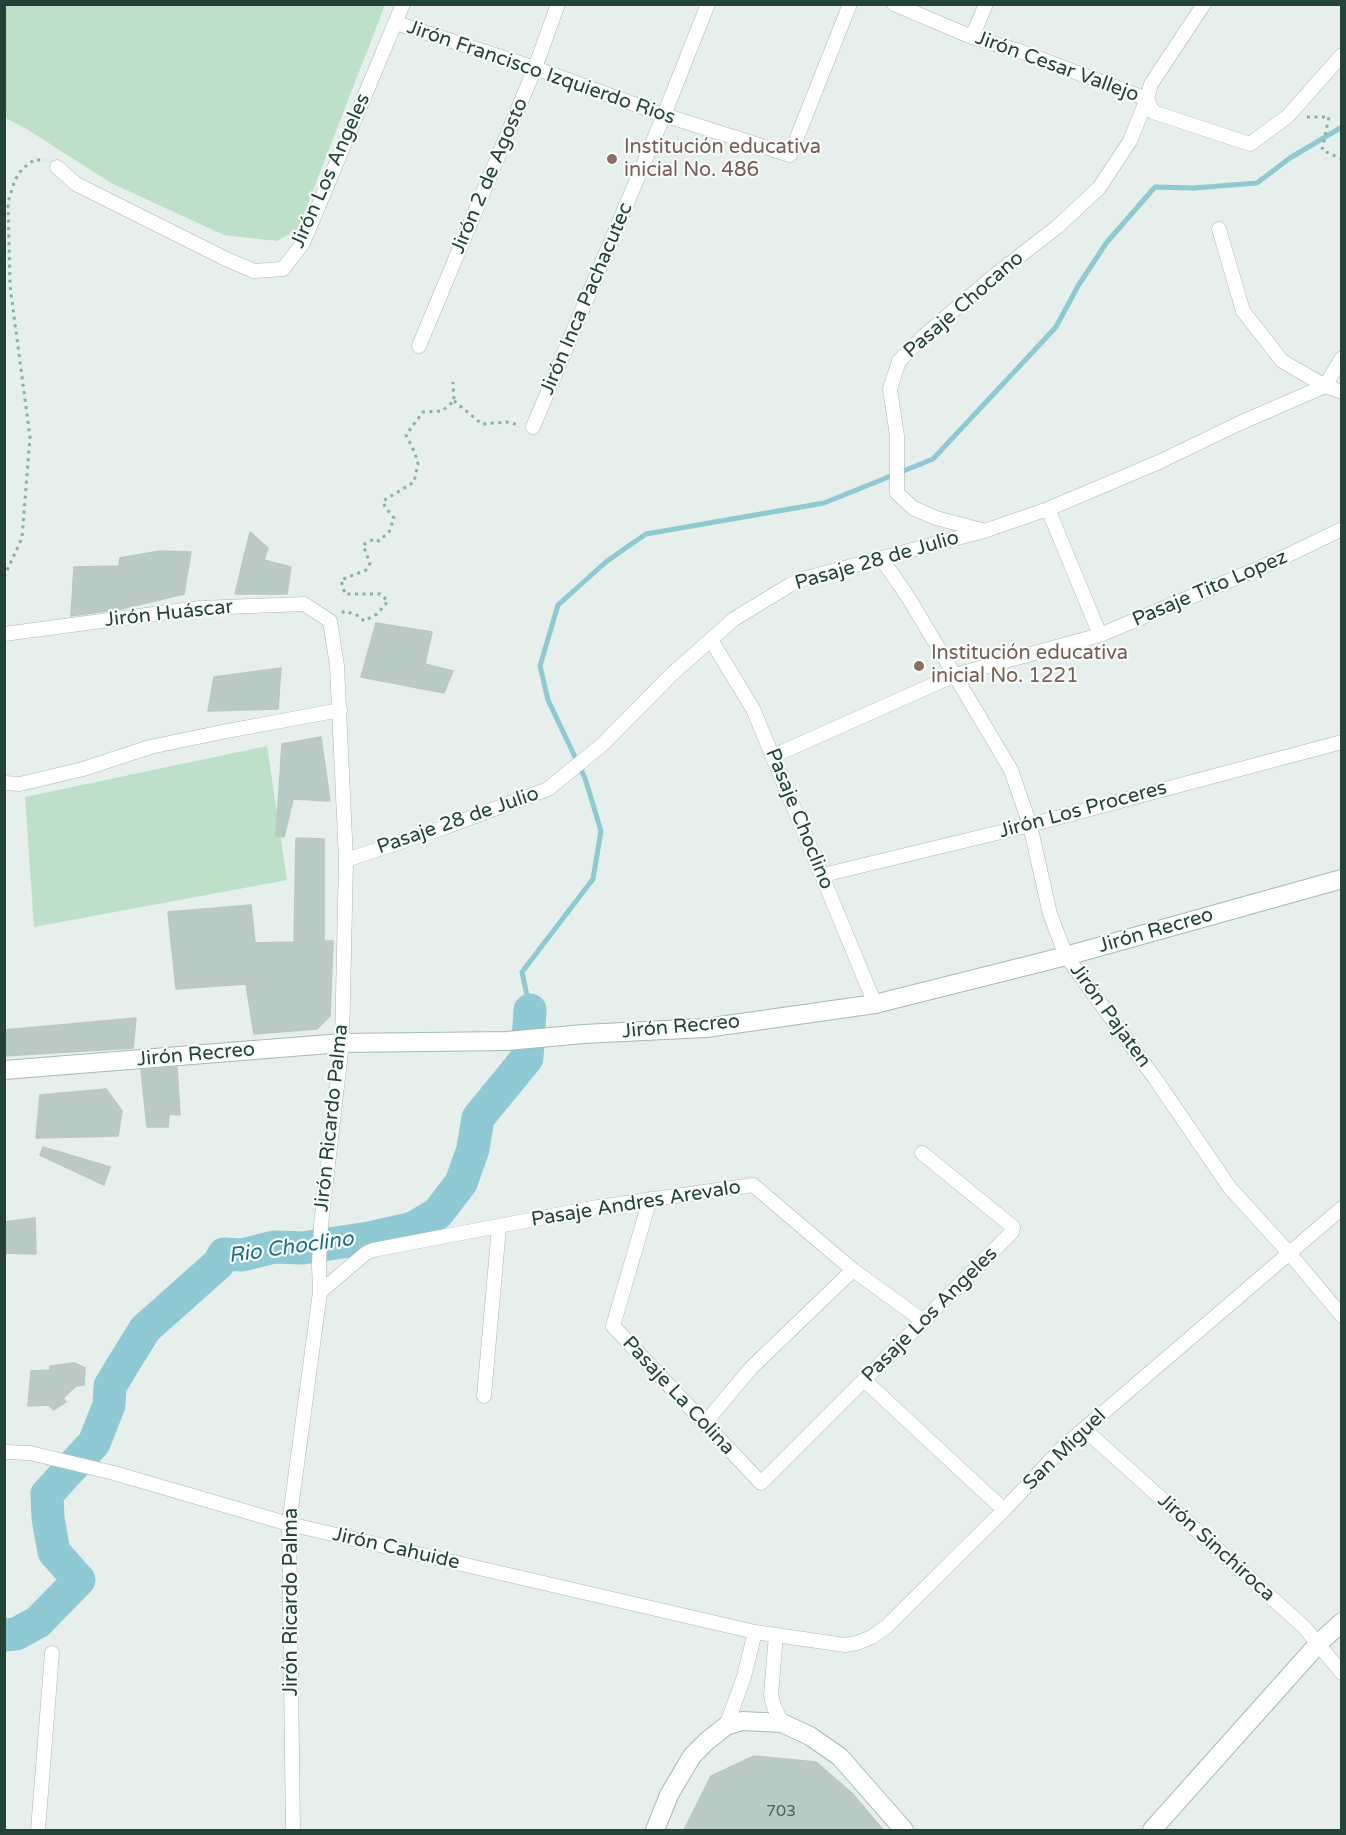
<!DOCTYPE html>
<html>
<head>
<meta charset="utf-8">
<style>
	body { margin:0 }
	#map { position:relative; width:1346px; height:1835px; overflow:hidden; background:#e6efeb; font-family:"Varela Round",sans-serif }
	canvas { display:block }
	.frame { position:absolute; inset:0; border:6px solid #24423a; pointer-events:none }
</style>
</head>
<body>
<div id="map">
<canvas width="1346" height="1835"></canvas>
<div class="frame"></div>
</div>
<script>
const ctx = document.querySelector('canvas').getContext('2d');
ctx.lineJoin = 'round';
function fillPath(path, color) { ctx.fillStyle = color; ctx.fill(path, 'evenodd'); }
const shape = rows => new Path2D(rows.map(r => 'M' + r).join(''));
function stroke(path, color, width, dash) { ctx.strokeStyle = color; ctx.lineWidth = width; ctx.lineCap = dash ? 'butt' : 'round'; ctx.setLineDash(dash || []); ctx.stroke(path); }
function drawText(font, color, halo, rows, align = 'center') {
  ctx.font = font + ' "Varela Round",sans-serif'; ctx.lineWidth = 4.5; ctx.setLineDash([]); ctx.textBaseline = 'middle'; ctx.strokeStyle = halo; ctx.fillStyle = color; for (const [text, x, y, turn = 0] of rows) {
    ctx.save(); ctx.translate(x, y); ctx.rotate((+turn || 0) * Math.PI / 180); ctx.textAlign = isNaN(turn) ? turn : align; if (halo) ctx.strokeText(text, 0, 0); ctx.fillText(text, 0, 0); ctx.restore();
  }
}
fillPath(shape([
	[5,4,385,4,385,5,298,229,277,241,224,235,111,183,25,128,5,118],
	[267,746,287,880,34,927,25,797]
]), '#bfe0c8');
stroke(shape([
	[530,1010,522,972,593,879,601,831,585,778,548,700,540,666,558,605,607,561,646,534,824,503,933,459,1056,327,1078,286,1107,242,1155,187,1194,188,1257,183,1290,158,1342,127]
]), '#8ec9d4', 5);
stroke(shape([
	[4,1635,16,1634,38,1622,79,1580,54,1552,48,1518,47,1494,94,1443,109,1405,110,1386,145,1329,218,1264,224,1254,242,1255,274,1247,303,1248,369,1238,413,1228,437,1214,461,1183,473,1149,478,1118,527,1058,530,1010]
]), '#8ec9d4', 33);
const building = shape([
	[250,532,268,548,264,560,291,567,287,594,235,594,250,532],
	[160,551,191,552,184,594,121,609,71,616,74,567,119,566,120,558,160,551],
	[376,623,432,632,425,664,453,671,444,693,361,677,376,623],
	[281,668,278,709,208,711,214,677,281,668],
	[321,737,330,801,293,799,284,837,276,836,282,744,321,737],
	[296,838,324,839,324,941,333,941,330,1016,317,1029,254,1034,246,984,176,989,168,912,251,905,255,943,294,942,296,838],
	[136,1018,133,1048,4,1056,4,1030,136,1018],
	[177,1067,180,1115,169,1114,168,1127,147,1127,141,1070,177,1067],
	[106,1089,122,1111,118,1136,36,1138,40,1095,106,1089],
	[43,1147,110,1167,104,1185,40,1155,43,1147],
	[35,1218,36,1254,4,1253,4,1222,35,1218],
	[74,1363,85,1368,84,1385,76,1386,63,1398,66,1402,54,1410,48,1405,28,1406,31,1371,50,1370,50,1366,74,1363],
	[754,1756,816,1762,852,1793,883,1830,684,1830,711,1776,754,1756]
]);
fillPath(building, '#bbcac4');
stroke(building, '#b8c9c2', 1.5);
const street = shape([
	[894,4,972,37,1022,52,1147,99,1153,112,1250,144,1288,116,1342,55],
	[396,23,535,68,664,115,790,155,850,4],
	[972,37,986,4],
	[57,167,76,184,226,259,254,271,283,269,303,243,403,4],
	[1219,229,1243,311,1282,361,1325,386,1342,392],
	[419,346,535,68,558,4],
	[533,427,664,115,708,4],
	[1048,509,1100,635],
	[982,530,936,518,913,508,897,493,897,436,890,389,899,361,925,335,995,275,1057,227,1099,188,1130,141,1147,99,1151,84,1204,4],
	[881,558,908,597,1011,770,1030,825,1050,914,1066,956,1154,1077,1230,1188,1290,1254,1342,1316],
	[4,634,199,608,304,604,330,621,337,666,346,860,342,1043,321,1225,319,1264,320,1292,289,1524,293,1830],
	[711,640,753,709,875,1004],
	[773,756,955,675,1100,635,1276,561,1342,529],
	[4,783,20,784,83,769,150,747,222,732,340,710],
	[346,860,443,828,548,789,603,744,671,675,734,619,790,585,806,578,984,531,1048,509,1159,462,1240,423,1325,386,1342,358],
	[823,875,1030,825,1342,742],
	[650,1199,613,1326,761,1483,1012,1232,1013,1227,922,1153],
	[320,1292,366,1253,373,1250,598,1207,753,1185,853,1270,922,1320],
	[864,1380,1004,1510],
	[484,1396,499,1227],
	[705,1423,751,1368,853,1270],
	[1084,1429,1304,1627,1342,1673],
	[4,1452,30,1453,114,1473,289,1524,755,1632,845,1645,857,1643,872,1637,886,1627,1004,1510,1063,1447,1342,1208],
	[776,1635,771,1695,774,1707,782,1723],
	[726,1726,744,1677,755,1632],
	[38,1830,52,1653]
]);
const secondary = shape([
	[4,1070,342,1043,507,1041,583,1034,706,1028,875,1004,1066,956,1342,879],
	[655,1830,669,1795,692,1756,707,1741,726,1726,742,1721,782,1723,810,1736,840,1757,904,1830],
	[1152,1830,1319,1643,1342,1622]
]);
stroke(street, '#a8b8b2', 15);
stroke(secondary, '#a4bbb3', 20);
stroke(shape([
	[1307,117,1329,117,1322,150,1342,159],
	[454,401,482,424,506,422,520,425],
	[4,577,22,538,30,437,10,286,8,202,15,180,22,169,34,160,45,160],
	[342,613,345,611,359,616,364,621,377,614,388,601,380,594,345,594,341,580,366,570,370,563,363,545,374,539,379,541,389,532,394,518,385,507,383,501,414,482,418,464,415,453,406,435,423,412,442,411,454,401,453,382]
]), '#86b3a5', 3, [3, 4.5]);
stroke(street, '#fff', 14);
stroke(secondary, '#fff', 18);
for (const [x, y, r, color] of [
	[612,159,6,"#8d6e63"],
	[919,666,6,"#8d6e63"]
]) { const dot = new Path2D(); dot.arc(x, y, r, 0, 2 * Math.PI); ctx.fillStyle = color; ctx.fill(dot); stroke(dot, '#f7fbf9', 2); }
drawText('16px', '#4a645c', null, [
	["703",781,1812]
]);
drawText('20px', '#24423a', '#f7fbf9', [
	["Jirón Cesar Vallejo",1057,67,20],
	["Jirón Francisco Izquierdo Rios",541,73,19],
	["Jirón Los Angeles",331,171,-66],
	["Jirón 2 de Agosto",490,176,-67],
	["Jirón Inca Pachacutec",587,299,-67],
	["Pasaje Chocano",964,305,-41],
	["Pasaje 28 de Julio",877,561,-16],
	["Pasaje Tito Lopez",1210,589,-23],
	["Jirón Huáscar",169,614,-6],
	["Jirón Los Proceres",1083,810,-15],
	["Pasaje Choclino",799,819,68],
	["Pasaje 28 de Julio",458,821,-19],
	["Jirón Recreo",1156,931,-16],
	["Jirón Pajaten",1110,1016,54],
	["Jirón Recreo",681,1027,-5],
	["Jirón Recreo",196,1055,-5],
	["Jirón Ricardo Palma",332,1118,-84],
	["Pasaje Andres Arevalo",636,1204,-9],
	["Pasaje Los Angeles",930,1315,-45],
	["Pasaje La Colina",678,1396,47],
	["San Miguel",1065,1450,-44],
	["Jirón Sinchiroca",1216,1548,42],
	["Jirón Cahuide",396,1549,13],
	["Jirón Ricardo Palma",292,1602,-90]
]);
drawText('20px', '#785e54', '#f7fbf9', [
	["Institución educativa",624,148],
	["inicial No. 486",624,171],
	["Institución educativa",931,654],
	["inicial No. 1221",931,677]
], 'left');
drawText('italic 21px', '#1c6f80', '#f7fbf9', [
	["Rio Choclino",291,1248,-8]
]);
</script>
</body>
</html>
